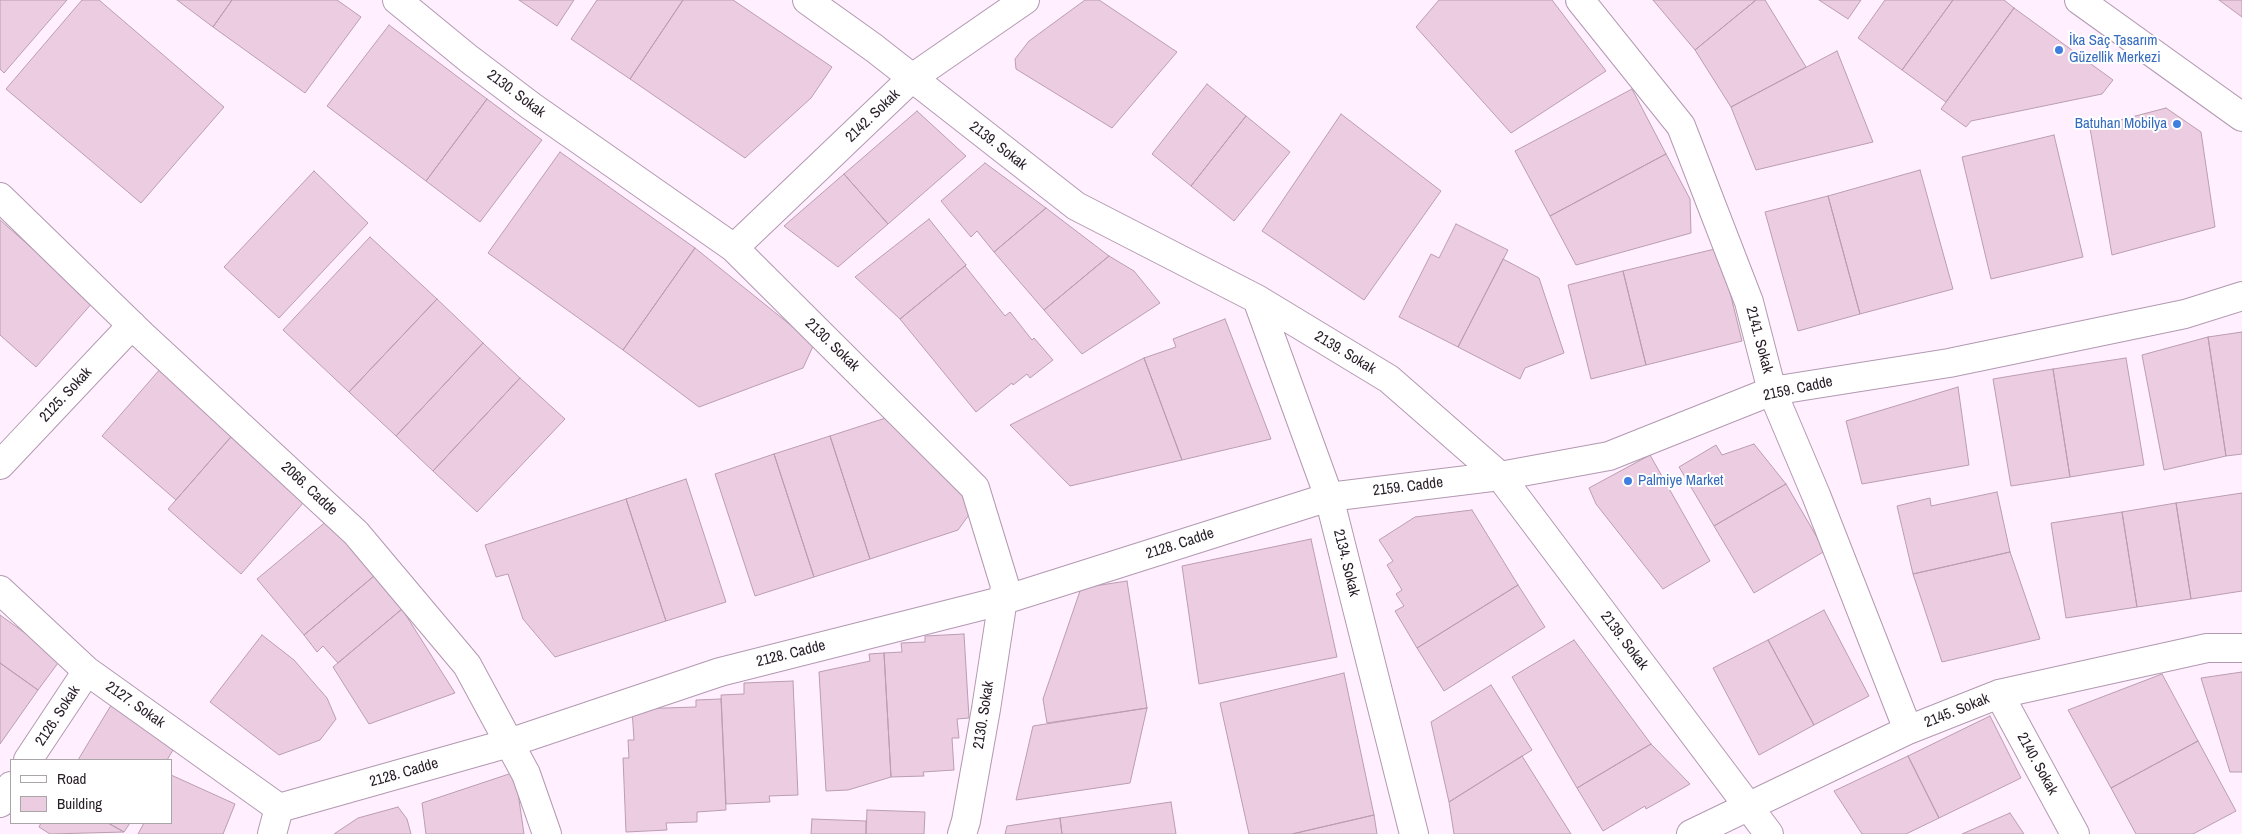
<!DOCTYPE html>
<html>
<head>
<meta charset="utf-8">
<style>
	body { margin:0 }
	#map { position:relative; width:2242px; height:834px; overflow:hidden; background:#ffefff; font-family:"Archivo Narrow",sans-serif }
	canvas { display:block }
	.legend { position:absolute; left:10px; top:759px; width:162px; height:65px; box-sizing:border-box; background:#fff; border:1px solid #a9a5a9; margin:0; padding:6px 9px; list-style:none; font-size:15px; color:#271d27 }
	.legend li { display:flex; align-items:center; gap:10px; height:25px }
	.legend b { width:25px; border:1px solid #a9a5a9 }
</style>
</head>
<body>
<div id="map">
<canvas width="2242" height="834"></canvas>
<ul class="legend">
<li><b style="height:6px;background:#fff"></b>Road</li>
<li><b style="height:14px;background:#eccce1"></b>Building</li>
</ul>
</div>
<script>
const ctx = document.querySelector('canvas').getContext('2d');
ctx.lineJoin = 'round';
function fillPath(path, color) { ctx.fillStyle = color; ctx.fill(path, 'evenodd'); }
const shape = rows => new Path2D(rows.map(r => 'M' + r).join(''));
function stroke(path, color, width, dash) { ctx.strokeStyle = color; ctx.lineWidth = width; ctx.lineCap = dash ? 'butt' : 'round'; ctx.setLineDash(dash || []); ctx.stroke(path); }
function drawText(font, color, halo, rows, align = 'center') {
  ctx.font = font + ' "Archivo Narrow",sans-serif'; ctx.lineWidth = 4; ctx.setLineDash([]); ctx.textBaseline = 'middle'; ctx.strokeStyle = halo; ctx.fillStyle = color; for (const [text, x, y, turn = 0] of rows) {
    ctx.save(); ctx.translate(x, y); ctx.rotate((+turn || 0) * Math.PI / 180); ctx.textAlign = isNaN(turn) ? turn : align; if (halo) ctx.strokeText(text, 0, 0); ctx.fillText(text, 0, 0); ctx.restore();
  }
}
const building = shape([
	[0,0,67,0,4,73,0,69,0,0],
	[82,0,99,0,224,107,141,203,6,89,82,0],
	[177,0,232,0,213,27,177,0],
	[232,0,337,0,361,17,305,93,213,27,232,0],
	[519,0,574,0,557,26,519,0],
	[597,0,683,0,630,79,571,39,597,0],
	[683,0,733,0,832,67,811,98,745,158,630,79,683,0],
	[1085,0,1099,0,1177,52,1112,128,1016,69,1015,59,1029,41,1085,0],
	[1439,0,1552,0,1606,71,1511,133,1416,27,1439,0],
	[1653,0,1756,0,1695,50,1653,0],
	[1756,0,1765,0,1806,67,1731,107,1695,50,1756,0],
	[1819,0,1861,0,1848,19,1819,0],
	[1885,0,1953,0,1902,70,1858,38,1885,0],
	[1953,0,2004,0,2014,8,1946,102,1902,70,1953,0],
	[2219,0,2242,0,2242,17,2219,0],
	[2014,8,2113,80,2102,94,1971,121,1966,127,1941,109,2014,8],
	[389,25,487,99,426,181,327,106,389,25],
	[1837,51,1873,142,1756,170,1731,107,1837,51],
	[1207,84,1246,116,1191,186,1152,154,1207,84],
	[1632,89,1666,154,1550,216,1515,151,1632,89],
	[487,99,542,140,480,222,426,181,487,99],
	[2166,108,2201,132,2215,227,2112,255,2090,128,2166,108],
	[917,111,966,156,888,224,844,174,917,111],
	[1341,114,1441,191,1364,300,1262,231,1341,114],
	[1246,116,1290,152,1234,221,1191,186,1246,116],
	[2054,135,2083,257,1991,279,1962,157,2054,135],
	[560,152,695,248,623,350,488,253,560,152],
	[1666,154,1690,199,1691,233,1576,265,1550,216,1666,154],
	[985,163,1046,208,994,252,977,231,971,237,941,201,985,163],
	[1920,170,1953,289,1860,314,1828,196,1920,170],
	[314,171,368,223,279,318,224,267,314,171],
	[844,174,888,224,838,267,784,226,844,174],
	[1828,196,1860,314,1798,331,1765,212,1828,196],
	[1046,208,1109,256,1044,310,994,252,1046,208],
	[929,219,966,265,900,319,855,277,929,219],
	[0,220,93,302,36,367,0,335,0,220],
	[1456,224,1508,250,1458,347,1399,317,1431,254,1439,258,1456,224],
	[370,237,437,299,349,392,283,330,370,237],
	[695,248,814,344,803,368,699,407,623,350,695,248],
	[1719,248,1742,341,1646,365,1623,271,1719,248],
	[1109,256,1134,271,1160,303,1082,354,1044,310,1109,256],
	[1503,259,1539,278,1564,353,1525,368,1520,379,1458,347,1503,259],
	[966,265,965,266,1005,316,1010,312,1032,340,1034,338,1053,360,1030,378,1027,374,1013,385,1012,383,976,412,900,319,966,265],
	[1623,271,1646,365,1591,379,1568,285,1623,271],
	[437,299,483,343,396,436,349,392,437,299],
	[1225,319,1271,439,1182,460,1144,358,1176,347,1173,339,1225,319],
	[2242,332,2242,454,2226,456,2208,337,2242,332],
	[2208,337,2226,456,2164,470,2142,355,2208,337],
	[483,343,520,378,433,471,396,436,483,343],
	[1144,358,1182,460,1070,486,1010,425,1144,358],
	[2126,358,2144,465,2070,477,2053,369,2126,358],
	[161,368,235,432,176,500,102,436,161,368],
	[2053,369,2070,477,2011,486,1993,379,2053,369],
	[520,378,565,419,477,512,433,471,520,378],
	[1958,387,1969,465,1862,484,1846,421,1958,387],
	[898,414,976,505,958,530,870,559,830,436,898,414],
	[830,436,870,559,814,577,774,454,830,436],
	[231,437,304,502,241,574,168,509,231,437],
	[1754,444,1786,484,1714,526,1679,467,1716,445,1722,455,1754,444],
	[774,454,814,577,755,596,715,474,774,454],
	[1650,455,1710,561,1663,589,1596,504,1589,488,1650,455],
	[686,479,726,602,666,621,626,499,686,479],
	[1786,484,1825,551,1754,593,1714,526,1786,484],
	[1997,492,2010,552,1913,574,1897,506,1930,498,1931,506,1997,492],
	[2242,493,2242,591,2191,599,2176,503,2242,493],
	[626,499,666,621,555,657,523,619,508,574,496,577,485,545,626,499],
	[2176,503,2191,599,2137,607,2122,512,2176,503],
	[1472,510,1518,585,1417,648,1395,611,1404,606,1396,594,1402,590,1387,565,1393,561,1379,540,1415,517,1472,510],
	[2122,512,2137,607,2066,618,2051,523,2122,512],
	[328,520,374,576,304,635,257,579,328,520],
	[1311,539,1337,657,1199,684,1182,566,1311,539],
	[2010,552,2040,639,1942,662,1913,574,2010,552],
	[374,576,402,609,338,663,323,646,317,652,304,635,374,576],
	[1127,581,1147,708,1047,723,1043,699,1081,588,1127,581],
	[1518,585,1545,627,1444,691,1417,648,1518,585],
	[402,609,455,693,369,724,333,667,402,609],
	[1824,610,1869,696,1814,725,1768,640,1824,610],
	[0,615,61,659,38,690,0,663,0,615],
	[964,634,969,718,957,719,959,738,952,738,954,770,923,772,924,776,891,777,884,653,902,652,901,643,925,642,925,636,964,634],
	[262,635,294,660,327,698,336,719,320,740,279,755,210,702,262,635],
	[1574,640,1651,744,1577,788,1512,677,1574,640],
	[1768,640,1814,725,1759,755,1713,668,1768,640],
	[884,653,891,777,848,790,826,791,819,672,870,661,869,654,884,653],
	[0,663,38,690,0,744,0,663],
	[2242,672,2242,772,2230,772,2201,678,2242,672],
	[1344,673,1374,815,1292,834,1249,834,1220,703,1344,673],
	[2162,674,2198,741,2111,788,2068,710,2162,674],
	[793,681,798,795,769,796,770,802,726,804,721,695,744,694,744,683,793,681],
	[1491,685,1532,750,1449,802,1431,722,1491,685],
	[721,699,726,810,697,812,697,822,666,823,667,830,626,832,623,758,629,758,628,740,634,740,632,709,696,707,696,700,721,699],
	[113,702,173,750,167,760,78,760,113,702],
	[1147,708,1130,783,1016,800,1033,726,1147,708],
	[1990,716,2021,778,1939,818,1908,756,1990,716],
	[2198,741,2236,811,2193,834,2136,834,2111,788,2198,741],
	[1651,744,1690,784,1646,809,1645,806,1603,831,1577,788,1651,744],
	[1522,756,1571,834,1454,834,1449,802,1522,756],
	[1908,756,1939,818,1906,834,1862,834,1834,791,1908,756],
	[515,772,524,834,426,834,422,803,515,772],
	[171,775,235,804,223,834,138,834,144,823,171,823,171,775],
	[1171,802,1176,834,1062,834,1060,818,1171,802],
	[398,807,407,819,411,834,334,834,358,818,398,807],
	[867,810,925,812,924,834,866,834,867,810],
	[2010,813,2024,834,1962,834,2010,813],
	[1374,815,1377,834,1292,834,1374,815],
	[1060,818,1062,834,1005,834,1007,826,1060,818],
	[812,819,866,821,866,834,811,834,812,819],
	[41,823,108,823,124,832,50,834,39,827,41,823],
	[108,823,130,823,124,832,108,823]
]);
fillPath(building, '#eccce1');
stroke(building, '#bb9db0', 1);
const minor = shape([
	[397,0,469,59,531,106,734,248,975,488,1005,586,986,709,966,821,962,834],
	[807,0,874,48,1076,206,1257,299,1389,379,1500,476,1769,834],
	[1580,0,1681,126,1749,302,1772,391,1816,495,1908,730],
	[2079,0,2242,117],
	[0,197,142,335,356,533,467,665,526,774,547,834],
	[734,248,912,78,1025,0],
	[1257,299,1329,497,1414,834],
	[0,465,132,325],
	[0,590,87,671,279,808],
	[1999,694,2075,834],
	[28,760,87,671],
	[0,803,11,786],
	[279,808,509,743,720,672,1001,601,1329,497,1500,476,1609,456,1772,391,1949,363,2185,314,2242,296],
	[272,834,279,808],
	[1691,834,1908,730,1999,694,2207,648,2242,648]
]);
stroke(minor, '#b299b1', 30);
stroke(minor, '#fff', 28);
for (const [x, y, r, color] of [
	[2059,50,5,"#3f7fe0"],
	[2177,124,5,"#3f7fe0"],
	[1628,481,5,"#3f7fe0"]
]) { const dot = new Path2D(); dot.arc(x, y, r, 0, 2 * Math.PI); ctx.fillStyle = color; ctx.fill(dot); stroke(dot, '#fff', 2); }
drawText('15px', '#366cbe', '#fff', [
	["İka Saç Tasarım",2069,41],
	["Güzellik Merkezi",2069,58],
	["Batuhan Mobilya",2167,124,"right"],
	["Palmiye Market",1638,481]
], 'left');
drawText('15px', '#271d27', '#fff', [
	["2130. Sokak",516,94,37],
	["2142. Sokak",873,116,-44],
	["2139. Sokak",998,146,38],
	["2141. Sokak",1759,340,75],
	["2130. Sokak",832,345,44],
	["2139. Sokak",1345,353,31],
	["2159. Cadde",1798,389,-12],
	["2125. Sokak",66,395,-47],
	["2159. Cadde",1408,487,-7],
	["2066. Cadde",309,489,43],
	["2128. Cadde",1180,544,-18],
	["2134. Sokak",1346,563,76],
	["2139. Sokak",1624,641,53],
	["2128. Cadde",791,654,-14],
	["2127. Sokak",135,705,35],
	["2145. Sokak",1957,711,-22],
	["2130. Sokak",984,715,-81],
	["2126. Sokak",58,716,-57],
	["2140. Sokak",2037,764,61],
	["2128. Cadde",404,773,-16]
]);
</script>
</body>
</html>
